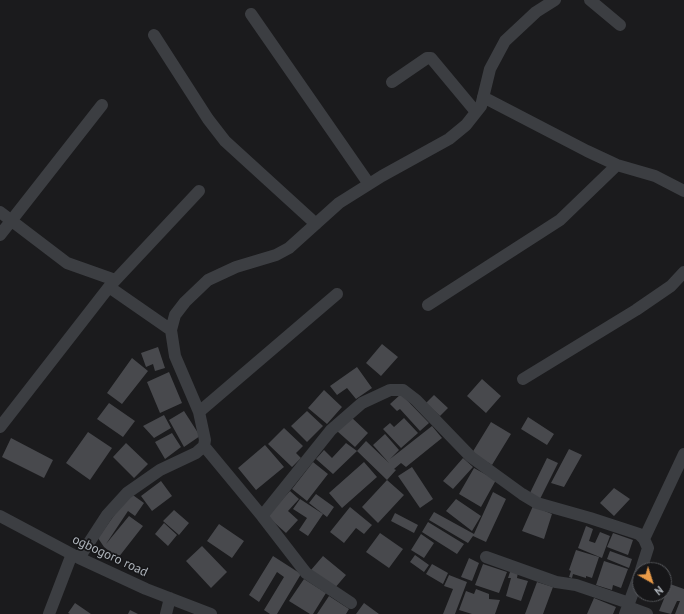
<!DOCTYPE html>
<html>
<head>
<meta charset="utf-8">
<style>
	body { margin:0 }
	#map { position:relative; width:684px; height:614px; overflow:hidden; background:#1b1b1d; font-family:"PT Sans",sans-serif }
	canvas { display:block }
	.north { position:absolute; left:632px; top:562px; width:40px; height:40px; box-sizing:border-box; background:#161618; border:1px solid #535559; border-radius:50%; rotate:141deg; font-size:11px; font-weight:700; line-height:16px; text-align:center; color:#aeb4bb }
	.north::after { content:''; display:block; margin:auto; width:14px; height:18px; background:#e89a48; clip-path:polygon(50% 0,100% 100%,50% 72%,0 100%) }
</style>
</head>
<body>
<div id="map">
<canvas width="684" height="614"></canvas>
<div class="north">N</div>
</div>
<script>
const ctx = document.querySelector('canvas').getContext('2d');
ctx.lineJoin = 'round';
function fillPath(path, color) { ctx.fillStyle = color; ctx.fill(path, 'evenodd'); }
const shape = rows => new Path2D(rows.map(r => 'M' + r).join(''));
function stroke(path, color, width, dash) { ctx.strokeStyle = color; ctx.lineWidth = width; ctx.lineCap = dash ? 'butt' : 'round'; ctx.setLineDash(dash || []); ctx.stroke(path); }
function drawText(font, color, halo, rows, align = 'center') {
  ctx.font = font + ' "PT Sans",sans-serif'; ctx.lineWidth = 3.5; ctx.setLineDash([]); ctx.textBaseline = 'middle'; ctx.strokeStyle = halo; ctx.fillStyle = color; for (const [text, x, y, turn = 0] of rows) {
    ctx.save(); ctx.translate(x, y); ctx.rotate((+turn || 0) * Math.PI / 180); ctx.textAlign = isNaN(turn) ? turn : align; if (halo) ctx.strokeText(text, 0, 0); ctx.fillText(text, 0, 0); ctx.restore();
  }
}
fillPath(shape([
	[382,344,398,357,381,376,366,363],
	[158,347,165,368,155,371,153,364,146,367,141,353],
	[132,358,148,371,122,404,107,393],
	[357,367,372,388,356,399,347,388,337,395,330,386],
	[169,372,182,403,160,413,147,382],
	[482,379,501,396,486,413,467,396],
	[324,390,342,407,327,424,308,408],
	[401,394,429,423,420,431,400,409,397,411,390,404],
	[434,395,448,408,440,416,426,403],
	[109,403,135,421,123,437,97,419],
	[184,411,200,436,184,447,169,420],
	[307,411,323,426,307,442,291,426],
	[164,415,171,428,154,438,143,426],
	[350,416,368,433,355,447,337,431],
	[528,417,554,434,547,445,521,429],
	[404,418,418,433,401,448,383,429,390,423,394,427],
	[491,422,511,434,492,465,472,453],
	[432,426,442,438,406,467,401,463,394,469,396,470,387,480,357,451,333,474,316,459,324,450,332,458,346,443,357,451,366,441,389,463,373,445,385,434,399,450,390,459],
	[284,428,303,446,296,453,301,458,292,467,268,444],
	[88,432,112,448,90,480,66,463],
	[172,433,181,447,165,459,155,442],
	[11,438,53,460,44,478,2,457],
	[126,443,148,464,134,478,113,457],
	[265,445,284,467,256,490,238,468],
	[569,449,582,455,564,487,551,483],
	[463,458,473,467,453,489,443,481],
	[547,458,558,463,540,499,530,493],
	[313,462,328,474,307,501,292,489],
	[364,462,377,477,342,508,329,493],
	[412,467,433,499,420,508,398,476],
	[474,468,496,480,481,507,459,494],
	[387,480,404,495,378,523,362,507],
	[161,481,172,496,152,511,141,496],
	[614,488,630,499,614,516,600,503],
	[290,491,299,499,288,511,298,520,286,533,267,516],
	[493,492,506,499,486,542,473,536,468,543,429,520,434,512,474,534],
	[130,493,144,503,135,516,128,511,106,544,129,516,143,526,118,558,104,547,98,538],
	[316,494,334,507,327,517,309,503],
	[300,499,323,514,308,536,299,530,307,518,293,509],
	[456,499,481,516,472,531,446,511],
	[533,506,552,514,544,539,522,531],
	[350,507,372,525,364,534,356,528,344,543,330,532],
	[174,510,189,523,179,535,163,521],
	[395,513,418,525,414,533,391,521],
	[428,522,464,544,457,554,422,532],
	[164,523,177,535,168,546,155,534],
	[219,524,244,541,232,558,207,541],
	[586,526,593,529,589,541,595,543,600,532,610,536,602,558,578,548],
	[380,533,403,549,389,568,366,552],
	[613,533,633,540,628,555,607,547],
	[421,534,434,543,424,558,411,550],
	[202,546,227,572,211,588,186,561],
	[576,550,599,557,592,578,586,576,586,578,573,574,572,578,569,577,571,571,569,570],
	[610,551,632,559,629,568,607,559],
	[415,555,429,565,424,572,410,562],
	[273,556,301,574,277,614,270,614,264,610,284,577,277,572,259,602,249,595],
	[323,556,346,575,334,589,311,570],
	[469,558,479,563,472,581,461,577],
	[604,561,628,569,621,588,613,585,612,590,596,585],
	[432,564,448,573,443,584,426,574],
	[483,564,507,572,499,593,475,585],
	[511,569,518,572,517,578,528,581,521,601,506,596,511,578,508,578],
	[449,575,467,582,455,614,443,614,453,589,444,586],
	[304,579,326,593,313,614,310,614,289,601],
	[537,582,553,587,543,614,525,614],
	[670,584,684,589,684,614,675,614,680,601,677,601,671,614,659,611],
	[476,589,489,594,489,599,500,600,495,614,472,614,459,610,466,591,474,594],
	[329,596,349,609,346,614,317,614],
	[594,598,616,607,613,614,587,614],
	[75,603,91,614,70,614,68,613],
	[364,603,379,614,356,614],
	[130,610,138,614,128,614]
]), '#48494d');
stroke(shape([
	[590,0,620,25],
	[251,14,369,184],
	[154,35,208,119,225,141,316,224],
	[392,82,427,58,431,58,476,112],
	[483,97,587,151,617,165,655,176,684,191],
	[0,212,67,263,115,280],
	[0,235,102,105],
	[109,287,171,330],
	[428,305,560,220,617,165],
	[523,379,636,310,671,286,684,272],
	[199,412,337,294],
	[0,427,109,287,199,191],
	[204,446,262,516,306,573,351,603],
	[0,516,79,558,146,589,211,614],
	[262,516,331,430,362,403,390,390,403,390,416,400,471,457,522,494,537,503,590,518,639,534,644,539,648,548,641,570],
	[644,539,684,454],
	[486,557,556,582,576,585,629,603],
	[79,558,107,515,127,493,160,470,196,453,204,446,205,440,199,412,175,356,171,330,175,315,185,302,208,280,236,267,276,255,289,248,339,203,382,176,449,139,466,125,481,106,490,69,505,41,536,12,555,0],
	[628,607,647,614],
	[49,614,72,554],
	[166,614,170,598],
	[625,614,640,573]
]), '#3c3e42', 12);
drawText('13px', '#aeb4bb', '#161618', [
	["ogbogoro road",110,556,25]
]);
</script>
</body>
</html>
